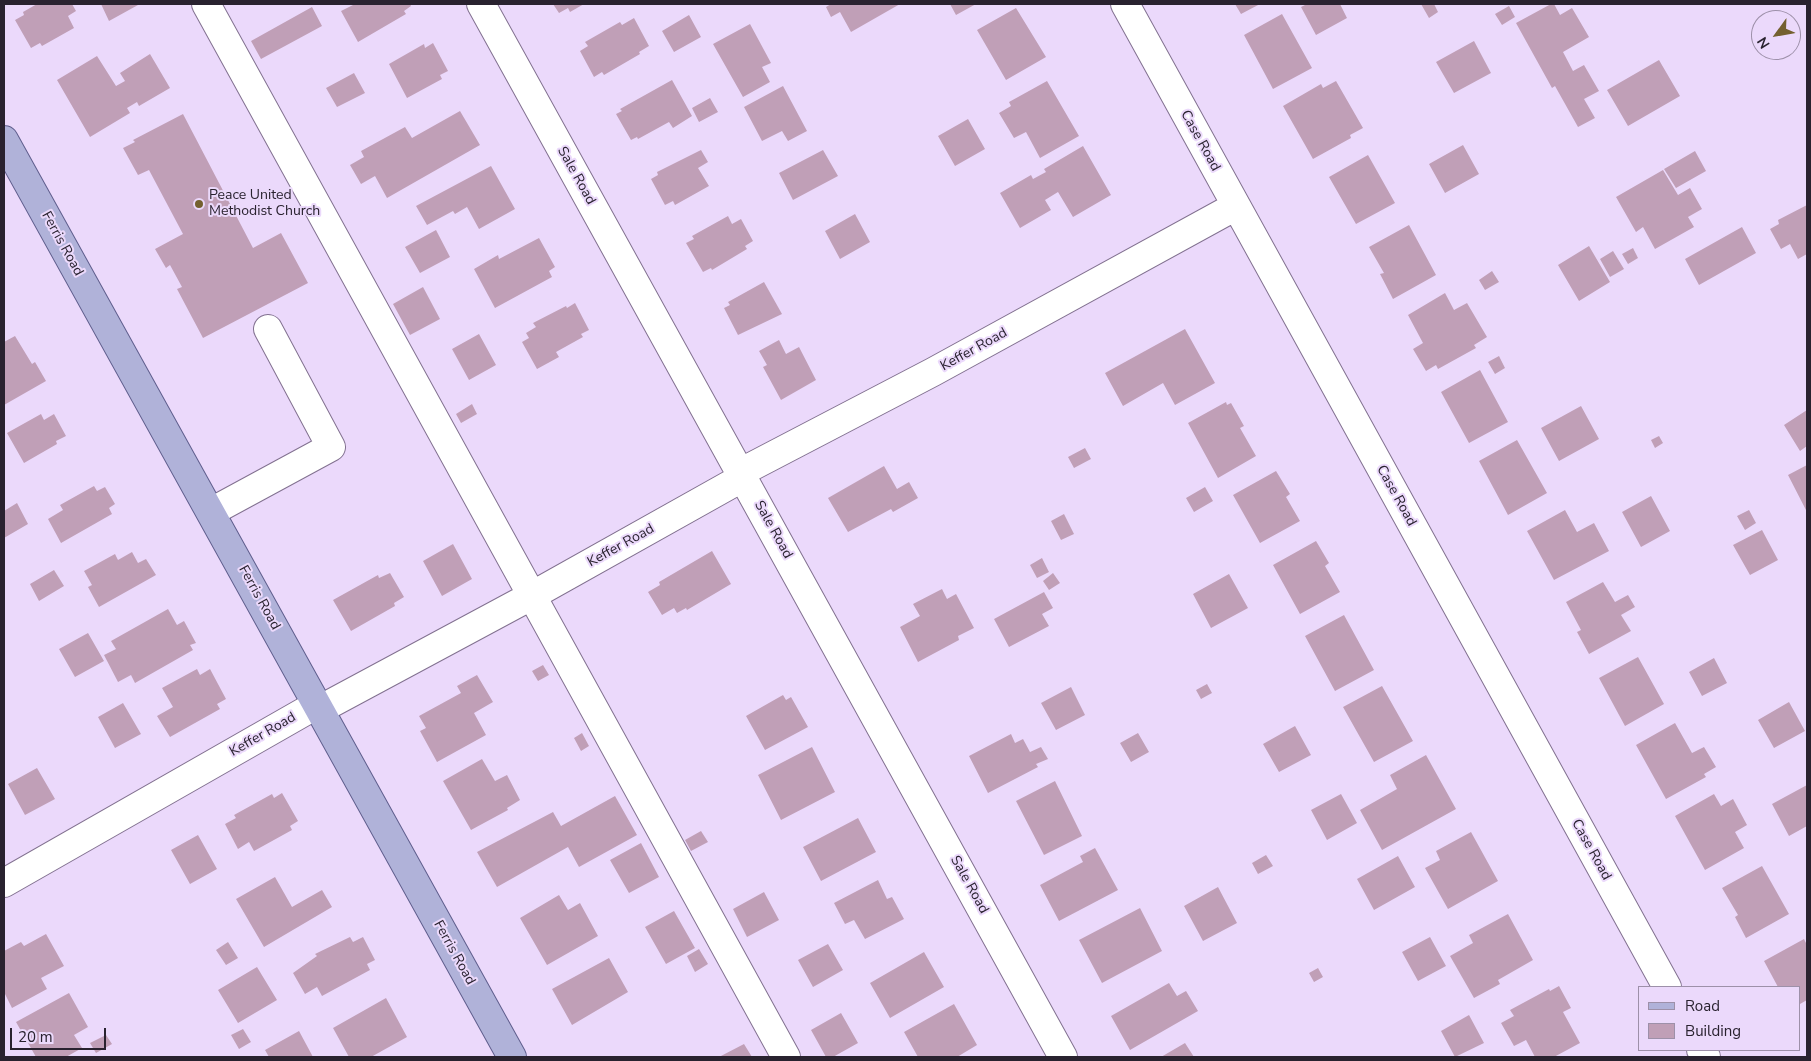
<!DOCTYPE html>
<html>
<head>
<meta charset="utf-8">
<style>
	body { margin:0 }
	#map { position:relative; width:1811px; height:1061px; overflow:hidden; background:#ebd9fb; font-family:"Nunito Sans",sans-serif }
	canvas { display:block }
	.frame { position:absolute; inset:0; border:5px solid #29222f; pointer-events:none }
	.legend { position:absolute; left:1638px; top:986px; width:162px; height:65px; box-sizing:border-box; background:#ebd9fb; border:1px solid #9d90a9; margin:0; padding:6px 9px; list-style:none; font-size:15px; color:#29222f }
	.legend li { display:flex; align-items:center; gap:10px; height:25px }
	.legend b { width:25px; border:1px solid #9d90a9 }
	.north { position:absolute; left:1751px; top:10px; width:50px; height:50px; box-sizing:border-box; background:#ebd9fb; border:1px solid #9d90a9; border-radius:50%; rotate:238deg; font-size:14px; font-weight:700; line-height:20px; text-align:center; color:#29222f }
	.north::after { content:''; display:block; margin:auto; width:18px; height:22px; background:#74602f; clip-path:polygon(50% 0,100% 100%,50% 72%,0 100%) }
	.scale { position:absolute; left:10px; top:1028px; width:96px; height:22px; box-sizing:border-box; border:2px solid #29222f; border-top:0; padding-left:6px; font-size:15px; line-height:18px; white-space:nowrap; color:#29222f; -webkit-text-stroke:4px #ebd9fb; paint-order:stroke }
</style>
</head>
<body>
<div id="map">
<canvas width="1811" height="1061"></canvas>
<div class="frame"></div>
<ul class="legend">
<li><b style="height:6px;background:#b0b2d9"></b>Road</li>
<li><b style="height:14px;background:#c09fb7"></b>Building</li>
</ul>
<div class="north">N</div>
<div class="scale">20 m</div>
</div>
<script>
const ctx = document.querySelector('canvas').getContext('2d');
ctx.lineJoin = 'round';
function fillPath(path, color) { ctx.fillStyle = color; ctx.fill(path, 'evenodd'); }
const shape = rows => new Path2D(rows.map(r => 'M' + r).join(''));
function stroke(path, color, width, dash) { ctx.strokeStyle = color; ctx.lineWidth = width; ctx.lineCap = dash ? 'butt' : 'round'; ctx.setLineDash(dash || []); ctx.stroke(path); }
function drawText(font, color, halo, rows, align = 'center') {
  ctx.font = font + ' "Nunito Sans",sans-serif'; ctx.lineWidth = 4; ctx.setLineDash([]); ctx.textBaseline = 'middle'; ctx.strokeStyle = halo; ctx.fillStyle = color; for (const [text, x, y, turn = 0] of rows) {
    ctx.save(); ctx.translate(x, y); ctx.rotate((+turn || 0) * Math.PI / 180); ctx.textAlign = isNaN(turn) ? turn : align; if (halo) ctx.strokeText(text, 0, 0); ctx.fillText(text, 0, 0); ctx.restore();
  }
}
fillPath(shape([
	[37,4,72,4,76,11,68,16,74,28,42,46,40,43,31,48,15,20,24,15,23,12],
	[101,4,138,4,138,5,109,21],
	[355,4,410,4,411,6,404,11,406,14,358,42,341,11],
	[553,4,584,4,570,12,568,8,559,13],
	[831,4,900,4,851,32,840,12,831,17,826,7],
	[950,4,976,4,956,15],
	[1235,4,1260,4,1241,14],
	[1307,4,1340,4,1347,18,1316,35,1301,7],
	[1421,4,1434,4,1438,12,1429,18],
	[1551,4,1554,4,1560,15,1572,8,1589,37,1563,52,1573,71,1584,65,1599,91,1584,99,1595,118,1578,127,1555,86,1552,88,1516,23],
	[1509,6,1515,17,1502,25,1495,14],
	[312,7,322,26,261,59,251,41],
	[1016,8,1046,57,1006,80,977,30],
	[1282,14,1312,68,1273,89,1244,35],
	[689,15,701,37,674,52,662,31],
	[634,18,649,46,639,52,640,54,604,75,602,72,594,77,580,51,588,46,585,42,620,22,622,25],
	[750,24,771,63,762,67,770,82,743,97,713,44],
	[1474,41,1491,73,1454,93,1436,62],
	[433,43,448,71,440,75,442,79,407,98,389,64,424,44,425,48],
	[150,54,170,88,139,106,137,102,127,108,130,113,90,137,57,80,97,56,116,86,125,81,120,73],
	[1659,60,1680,96,1628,126,1607,90],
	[354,73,365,93,337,107,326,88],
	[672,80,692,116,673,128,669,122,638,139,637,137,631,140,616,114,622,111,620,109],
	[1047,81,1079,136,1040,158,1026,132,1014,138,999,113,1011,106,1009,102],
	[1336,81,1363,128,1350,135,1351,138,1313,159,1283,106,1321,84,1323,88],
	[783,86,807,131,788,141,782,131,762,141,744,107],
	[710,98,718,112,699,122,692,108],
	[460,111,480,145,387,198,375,176,361,184,350,165,364,157,361,151,405,127,412,138],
	[183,114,253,248,281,233,308,283,203,338,177,289,182,287,170,265,166,268,155,249,183,234,149,170,138,175,123,148,135,142,133,140],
	[968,119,985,149,955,166,938,136],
	[1463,145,1479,174,1445,193,1429,164],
	[1083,146,1111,195,1073,217,1058,192,1045,200,1051,210,1020,228,1000,193,1031,175,1033,179,1046,172,1044,169],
	[701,150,708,162,698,168,709,186,675,205,673,201,665,205,651,179,658,175,657,172],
	[823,150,838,176,793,200,779,173],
	[1695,151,1706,171,1676,188,1664,169],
	[1368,155,1395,203,1356,224,1329,177],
	[491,166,515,209,479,229,467,207,455,214,453,211,427,225,416,206],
	[1663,170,1678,195,1690,188,1702,209,1688,217,1694,227,1655,249,1643,227,1636,232,1616,197],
	[1807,205,1807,254,1798,259,1790,244,1781,249,1770,229,1779,224,1778,220],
	[855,214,870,242,840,259,825,231],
	[728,216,732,224,741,219,753,241,745,246,747,249,712,270,711,268,703,272,686,243,694,239,692,236],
	[1409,225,1436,275,1393,299,1380,274,1384,273,1369,247],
	[1742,227,1756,253,1699,285,1685,259],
	[436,230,450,257,420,273,405,247],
	[539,238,555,267,549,271,552,277,495,308,474,269,498,255,499,259],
	[1589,246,1610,282,1579,301,1558,265],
	[1633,248,1638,258,1628,264,1622,254],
	[1613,251,1624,269,1610,277,1600,259],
	[1492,271,1499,282,1485,290,1479,280],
	[764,282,782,314,738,335,724,308,730,305,728,302],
	[423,287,440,319,410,335,393,304],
	[1445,293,1454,310,1467,303,1487,337,1474,345,1476,348,1438,369,1436,365,1426,371,1413,349,1423,343,1408,315],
	[575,303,589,330,581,334,583,337,556,352,559,357,537,369,522,342,529,338,526,333,536,327,533,323,566,306,567,308],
	[1185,329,1215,383,1175,405,1163,383,1123,406,1105,373],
	[479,334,496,365,469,380,452,349],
	[15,336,32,364,35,362,46,381,4,405,4,342],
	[779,340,786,354,799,347,816,380,781,400,763,367,767,365,759,351],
	[1499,356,1505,368,1495,374,1488,362],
	[1480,370,1508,422,1469,443,1441,392],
	[1226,402,1227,405,1231,403,1244,426,1240,428,1256,456,1218,478,1188,423],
	[472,404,477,414,461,423,456,414],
	[1581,406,1599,439,1559,461,1541,428],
	[1807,410,1807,446,1800,451,1784,425],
	[41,414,44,420,54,414,66,436,56,441,57,444,24,463,7,433],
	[1659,436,1663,443,1655,448,1651,440],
	[1517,440,1547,493,1508,515,1479,461],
	[1085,448,1091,459,1074,468,1068,457],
	[1807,465,1807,512,1788,475],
	[884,466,897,489,909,482,918,498,893,512,891,509,848,532,828,498],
	[1276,471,1290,494,1286,497,1300,521,1260,543,1233,495],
	[94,486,97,491,105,487,115,504,109,508,112,514,61,543,48,519,63,510,60,505],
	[1205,487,1213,501,1194,512,1186,498],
	[1651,496,1670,531,1641,547,1622,512],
	[17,503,28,524,4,538,4,511],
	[1565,510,1577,532,1594,523,1609,551,1554,580,1527,531],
	[1749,510,1756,523,1745,530,1737,516],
	[1064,514,1074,534,1061,540,1051,521],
	[1762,530,1778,560,1750,575,1733,545],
	[1316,541,1329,563,1325,566,1340,592,1300,614,1273,565],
	[453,544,472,579,442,596,423,561],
	[712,551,731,584,687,610,686,608,677,613,674,608,662,615,648,592,660,585,659,582],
	[132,552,138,563,146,559,156,575,99,607,88,587,92,585,84,571,115,554,118,560],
	[1042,558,1049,572,1037,578,1030,565],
	[54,570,64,586,39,601,30,584],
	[390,573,404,597,394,603,395,606,351,631,333,600,378,575,379,578],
	[1053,573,1060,583,1049,590,1043,581],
	[1229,574,1248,608,1211,628,1193,594],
	[1603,582,1615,602,1628,595,1635,607,1621,615,1631,631,1589,654,1577,632,1581,630,1566,602],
	[942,589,947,599,956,594,974,628,958,636,959,640,918,662,900,627,920,616,913,604],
	[1044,592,1053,608,1042,614,1049,626,1009,647,994,619],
	[168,609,177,625,184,621,196,643,190,645,193,650,135,683,131,675,118,682,104,655,116,649,111,641],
	[1344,615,1374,670,1335,691,1305,636],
	[88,633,104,661,75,677,59,649],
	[1638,657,1664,704,1625,726,1599,678],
	[1714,658,1727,683,1702,696,1689,672],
	[543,665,549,675,538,681,532,671],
	[197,669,200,675,210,669,226,699,217,704,220,709,170,737,157,716,173,707,162,688],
	[477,675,493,702,474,713,486,735,437,762,420,731,426,728,419,716,461,693,457,686],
	[1207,684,1212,693,1201,699,1196,690],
	[1382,686,1413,741,1374,762,1343,707],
	[1071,687,1085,715,1056,730,1041,703],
	[783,695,786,700,791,697,808,727,765,750,746,716],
	[1789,702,1805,731,1774,748,1758,720],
	[123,703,141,734,115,748,98,717],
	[1675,723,1692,753,1704,747,1716,767,1704,774,1706,777,1666,799,1636,745],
	[1295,726,1311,755,1279,772,1263,744],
	[582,733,589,746,581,751,574,738],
	[1138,733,1149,752,1131,762,1120,743],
	[1011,734,1015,743,1023,739,1030,752,1041,747,1048,759,1036,764,1038,767,988,793,969,756],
	[812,747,835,792,781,820,758,775],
	[1426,755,1456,809,1382,850,1360,810,1397,789,1390,775],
	[482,759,495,781,507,775,520,800,507,808,508,810,471,830,443,781],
	[37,768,55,799,25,815,8,784],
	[1055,781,1082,836,1044,855,1016,801],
	[1807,785,1807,826,1789,836,1772,804],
	[282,793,298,821,290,826,292,830,254,851,249,842,238,849,225,824,236,818,234,815,272,794,274,798],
	[1341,794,1357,823,1327,840,1311,810],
	[1714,794,1721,806,1733,799,1747,825,1735,832,1744,848,1705,870,1675,816],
	[615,796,637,835,579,867,568,847,497,887,477,852,553,812,561,826],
	[858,818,876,852,821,881,803,847],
	[701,831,708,842,691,851,685,840],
	[1471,832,1498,881,1448,909,1425,868,1440,860,1436,851],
	[198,835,217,869,190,884,171,850],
	[641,843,659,877,629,893,610,860],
	[1095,848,1118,890,1059,921,1040,885,1083,862,1080,856],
	[1266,855,1273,866,1258,874,1252,863],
	[1398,856,1415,887,1374,910,1357,879],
	[1762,866,1789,914,1746,938,1735,917,1738,915,1722,888],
	[275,877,292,907,322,890,332,907,264,947,236,899],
	[878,880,887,899,892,897,904,919,865,939,854,920,845,924,834,903],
	[1218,887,1237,923,1203,941,1184,906],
	[764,892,779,920,747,937,733,909],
	[559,895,568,910,580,903,598,936,547,965,520,918],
	[1140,908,1162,951,1102,983,1079,940],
	[674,911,695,948,666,964,645,927],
	[1508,914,1533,960,1498,980,1500,984,1474,998,1450,956,1473,943,1469,935],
	[46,934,64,966,41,978,47,989,12,1008,4,992,4,951,21,942,24,946],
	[350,937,353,942,363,937,375,960,367,964,370,970,322,996,317,987,305,994,293,973,317,956,315,954],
	[1430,937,1446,966,1418,981,1402,952],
	[1804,939,1807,945,1807,1000,1800,1004,1800,987,1778,987,1764,961],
	[228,942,238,958,226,965,216,950],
	[828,944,843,970,813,987,798,960],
	[699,949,708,964,695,972,687,956],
	[924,952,944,987,890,1018,870,983],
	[609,958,628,992,572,1025,552,989],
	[257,967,277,1000,238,1023,218,990],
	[1318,968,1323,977,1314,982,1309,973],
	[1169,983,1177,996,1186,991,1198,1011,1130,1050,1111,1016],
	[1559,986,1571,1008,1563,1012,1580,1043,1554,1057,1535,1057,1526,1040,1514,1046,1501,1023,1514,1016,1510,1010,1549,989,1550,991],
	[69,993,88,1027,74,1035,82,1048,66,1057,36,1057,16,1022],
	[386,998,407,1037,371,1057,349,1057,333,1028],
	[954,1004,977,1045,957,1057,918,1057,904,1032],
	[841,1013,858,1043,833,1057,826,1057,811,1030],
	[1469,1015,1484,1043,1455,1057,1441,1031],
	[243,1029,251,1042,239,1049,231,1035],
	[299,1031,313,1057,269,1057,265,1050],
	[106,1035,112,1044,96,1053,90,1043],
	[1185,1043,1194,1057,1161,1057],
	[744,1044,752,1057,719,1057]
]), '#c09fb7');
const minor = shape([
	[206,4,786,1057],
	[481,4,1063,1057],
	[1125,4,1667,987],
	[211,512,331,447,268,329],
	[4,883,309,709,330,704,533,595,733,483,749,468,933,372,1236,206],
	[1701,1050,1706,1057]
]);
const major = shape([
	[4,140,512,1057]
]);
stroke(minor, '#827190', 30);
stroke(major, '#5f5e8d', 30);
stroke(minor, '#fff', 28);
stroke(major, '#b0b2d9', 28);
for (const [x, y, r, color] of [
	[199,204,5,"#74602f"]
]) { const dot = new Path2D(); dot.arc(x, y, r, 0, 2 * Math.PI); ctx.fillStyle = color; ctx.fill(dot); stroke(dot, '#ebd9fb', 2); }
drawText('14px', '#29222f', '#ebd9fb', [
	["Case Road",1200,141,61],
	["Sale Road",576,176,61],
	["Ferris Road",62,244,61],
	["Keffer Road",974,350,-29],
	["Case Road",1396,496,61],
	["Sale Road",773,530,61],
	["Keffer Road",621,546,-29],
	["Ferris Road",259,598,61],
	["Keffer Road",263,735,-30],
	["Case Road",1591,850,61],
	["Sale Road",969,885,61],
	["Ferris Road",454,953,61]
]);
drawText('14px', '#29222f', '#ebd9fb', [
	["Peace United",209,196],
	["Methodist Church",209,212]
], 'left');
</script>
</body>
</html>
